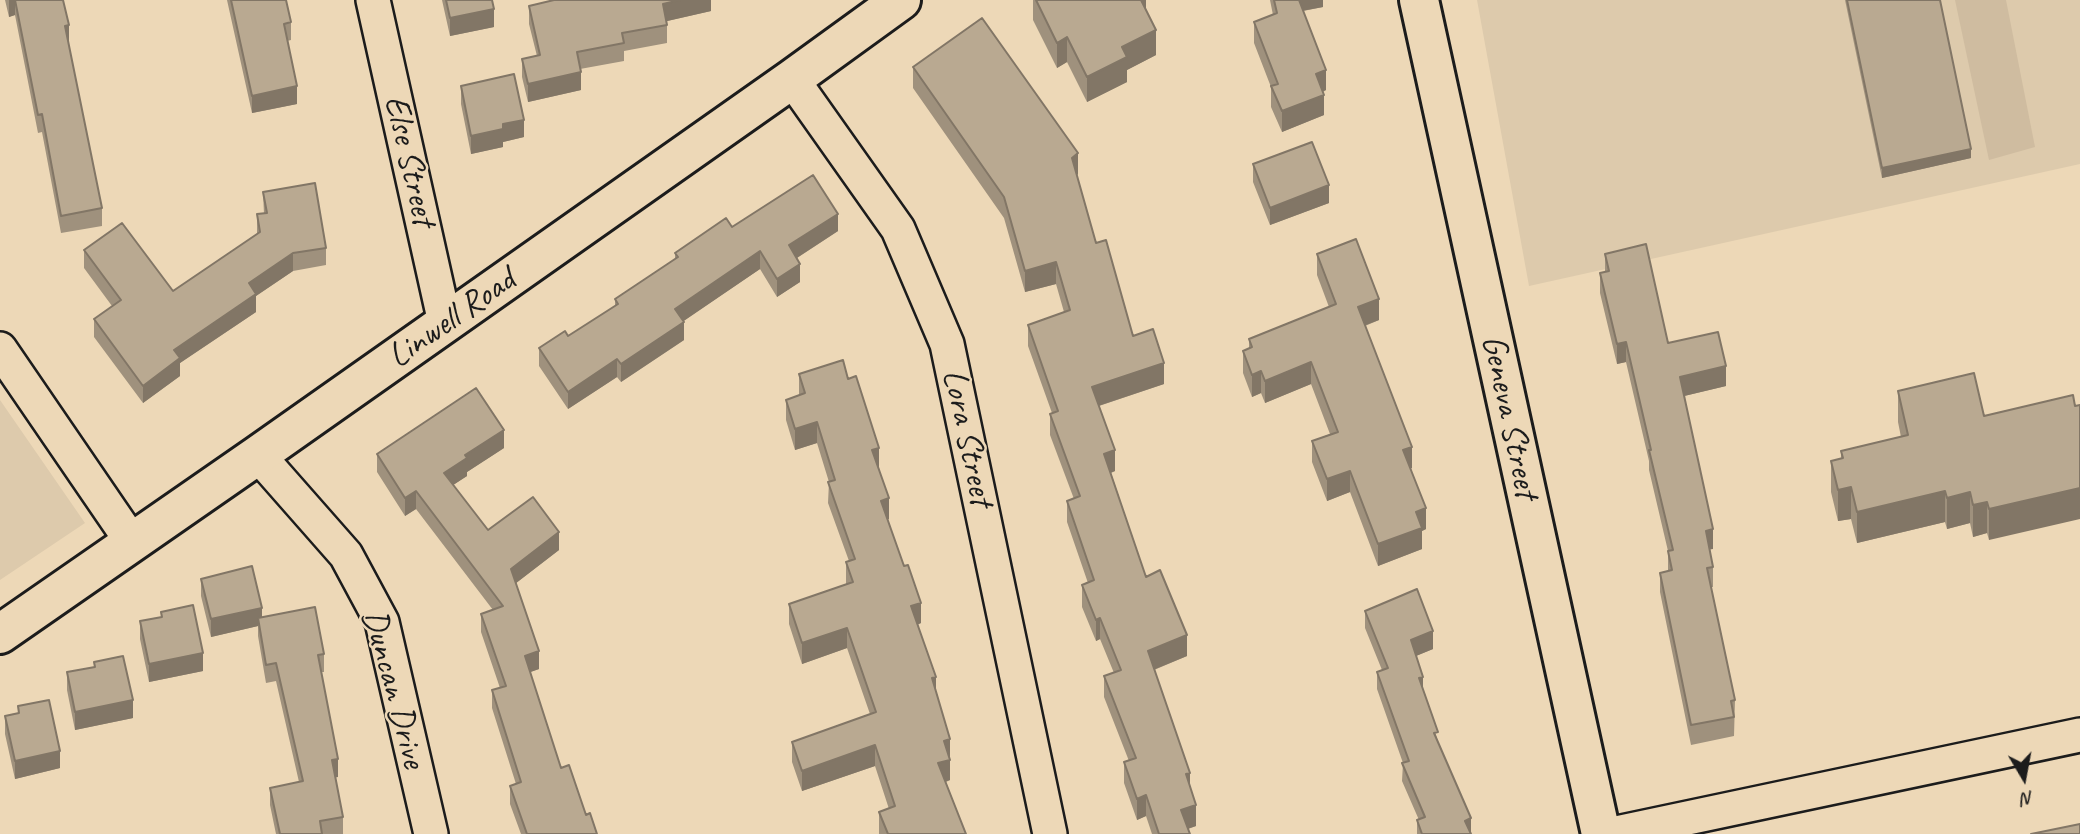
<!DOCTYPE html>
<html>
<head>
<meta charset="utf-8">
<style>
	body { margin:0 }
	#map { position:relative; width:2080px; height:834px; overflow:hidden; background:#edd8b7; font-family:Caveat,sans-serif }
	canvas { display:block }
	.north { position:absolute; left:1989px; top:743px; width:70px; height:70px; -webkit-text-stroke:5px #edd8b7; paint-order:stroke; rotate:170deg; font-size:19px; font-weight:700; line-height:28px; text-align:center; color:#1c1c1c }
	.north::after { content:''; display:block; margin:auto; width:24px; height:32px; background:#1c1c1c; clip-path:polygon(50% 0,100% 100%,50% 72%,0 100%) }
</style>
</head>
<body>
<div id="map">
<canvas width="2080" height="834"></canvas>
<div class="north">N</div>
</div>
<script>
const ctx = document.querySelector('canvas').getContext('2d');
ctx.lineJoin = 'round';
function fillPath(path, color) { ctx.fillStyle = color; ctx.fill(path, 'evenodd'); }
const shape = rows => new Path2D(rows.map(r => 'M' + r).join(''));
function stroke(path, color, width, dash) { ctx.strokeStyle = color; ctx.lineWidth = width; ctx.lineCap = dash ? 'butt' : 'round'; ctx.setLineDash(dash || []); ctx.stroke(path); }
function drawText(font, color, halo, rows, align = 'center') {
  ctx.font = font + ' Caveat,sans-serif'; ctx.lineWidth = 5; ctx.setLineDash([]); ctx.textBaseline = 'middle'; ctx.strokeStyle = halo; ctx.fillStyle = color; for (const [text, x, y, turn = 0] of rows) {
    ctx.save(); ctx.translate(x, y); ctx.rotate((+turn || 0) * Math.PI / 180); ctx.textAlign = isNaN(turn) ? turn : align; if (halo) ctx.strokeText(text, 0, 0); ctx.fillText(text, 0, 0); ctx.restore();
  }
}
fillPath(shape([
	[1477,0,2080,0,2080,164,1529,286],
	[0,400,85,523,0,580]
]), '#ddcaac');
fillPath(shape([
	[1955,0,2006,0,2035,147,1989,160]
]), '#cfbca0');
const street = shape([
	[373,0,445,323],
	[792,79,898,229,947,344,1050,834],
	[0,349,132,542],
	[258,455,346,555,382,622,431,834],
	[1612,834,2080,735]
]);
const secondary = shape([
	[1419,0,1601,834],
	[0,634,258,455,792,79,901,0]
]);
stroke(street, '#1c1c1c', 38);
stroke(secondary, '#1c1c1c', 44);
stroke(street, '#edd8b7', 33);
stroke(secondary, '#edd8b7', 38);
fillPath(shape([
	[5,0,63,0,69,42,68,42,102,208,102,226,61,233,42,132,38,133,15,15,9,17],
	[227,0,286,0,291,22,291,40,287,41,297,104,252,113],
	[442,0,492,0,494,27,450,36],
	[711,0,711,11,667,21,667,43,624,51,624,61,580,69,581,90,528,102,522,77,522,59,537,56,529,24,529,6],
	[1033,0,1146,0,1146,9,1156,55,1127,70,1127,82,1087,102,1067,62,1057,68,1033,20],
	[1270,0,1323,0,1323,7,1303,11,1326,90,1323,92,1324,115,1282,132,1271,107,1271,87,1254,43,1254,22,1273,15],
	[1845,0,1940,0,1971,158,1882,178],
	[913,67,1078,174,1077,175,1096,243,1133,336,1164,384,1099,406,1115,471,1111,473,1146,577,1187,656,1154,670,1190,785,1196,826,1188,829,1190,834,1152,834,1146,816,1137,820,1124,783,1124,762,1129,761,1104,697,1104,676,1114,673,1100,639,1096,641,1082,607,1082,585,1088,583,1067,522,1067,501,1074,499,1050,435,1050,414,1052,413,1028,346,1028,325,1064,312,1056,284,1025,292,1004,218,913,88],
	[461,86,524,137,503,142,503,147,471,154,461,104],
	[1253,164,1329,203,1270,225,1253,182],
	[263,192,326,248,326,265,293,271,256,296,256,312,180,363,180,376,143,403,94,337,94,319,112,306,84,268,84,250,173,291,257,234,257,214,264,214],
	[732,227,838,231,797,258,800,282,777,297,760,269,683,321,684,340,621,382,617,377,568,409,539,366,539,348,568,336,615,306,615,299,675,259,675,253],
	[1317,254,1379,320,1365,326,1412,468,1411,468,1426,529,1422,531,1422,549,1378,566,1350,492,1327,501,1312,462,1312,441,1330,434,1311,384,1265,403,1261,393,1252,397,1243,373,1243,351,1249,349,1249,339,1329,307,1317,275],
	[1605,254,1668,343,1726,386,1684,396,1713,549,1710,549,1713,567,1713,587,1711,587,1735,700,1734,736,1691,745,1660,592,1660,573,1668,571,1668,551,1649,470,1649,461,1626,362,1617,364,1600,293,1600,273,1605,272],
	[799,374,848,379,879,468,889,519,887,519,921,623,917,625,950,739,950,780,946,782,966,834,879,834,879,812,889,809,875,766,802,791,792,762,792,742,870,714,847,648,802,664,789,624,789,604,846,584,846,562,849,561,828,503,829,482,817,443,795,450,786,420,786,400,799,395],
	[1898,391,1984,416,2073,395,1989,540,1987,533,1973,537,1970,523,1947,529,1945,522,1857,543,1851,519,1838,521,1831,492,1831,461,1841,459,1841,451,1901,437,1898,422],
	[504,448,467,472,467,476,453,485,488,530,559,550,516,583,539,669,530,672,561,768,597,834,521,834,510,804,510,786,516,784,492,708,492,690,500,688,481,632,481,614,493,610,416,509,405,516,377,472,377,454],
	[201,579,262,617,324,654,324,672,321,672,338,777,335,777,343,817,343,834,276,834,270,805,270,788,299,782,276,681,266,683,258,636,258,626,211,637,201,596],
	[1365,611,1433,649,1416,656,1423,690,1438,742,1471,834,1417,834,1417,820,1419,820,1402,781,1403,763,1377,689,1377,672,1382,670,1365,628],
	[161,612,203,671,149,682,140,639,140,621,161,617],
	[94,662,133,718,75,730,67,690,67,672,94,667],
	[18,706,60,768,15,779,5,734,5,716,18,713]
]), '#9f917d');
fillPath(shape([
	[9,0,15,0,15,15,9,17],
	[680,0,711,0,711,11,663,22,663,4],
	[1135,0,1146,0,1146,9],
	[1296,0,1323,0,1323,7,1296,12],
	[494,9,494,27,450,36,450,18],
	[69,25,69,42,65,43,65,26],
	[1156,30,1156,55,1127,70,1127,82,1087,102,1087,77,1122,47],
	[1067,37,1067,62,1057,68,1057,43],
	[1326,70,1326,90,1316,94,1316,74],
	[581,72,581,90,528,102,528,84],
	[297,86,297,104,252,113,252,96],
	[1324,95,1324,115,1282,132,1282,111],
	[524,120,524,137,503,142,503,147,471,154,471,136,503,124],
	[1971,149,1971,158,1882,178,1882,168],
	[1078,153,1078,174,1072,179,1072,158],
	[1329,185,1329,203,1270,225,1270,208],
	[838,214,838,231,789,263,789,245],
	[760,251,760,269,675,327,675,309],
	[293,253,293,271,256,296,256,312,180,363,180,376,143,403,143,386,174,350,249,283],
	[1056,262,1056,284,1025,292,1025,271],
	[800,264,800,282,777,297,777,279],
	[1379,299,1379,320,1358,328,1358,307],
	[684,322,684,340,621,382,621,364],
	[1626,342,1626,362,1617,364,1617,344],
	[617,359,617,377,568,409,568,392],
	[1311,362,1311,384,1265,403,1265,381],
	[1164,363,1164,384,1092,408,1092,387],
	[1726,366,1726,386,1680,397,1680,377],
	[1261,371,1261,393,1252,397,1252,375],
	[817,422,817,443,795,450,795,429],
	[504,430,504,448,467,472,467,476,444,491,444,473,465,455],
	[1412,447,1412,468,1403,471,1403,450],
	[879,448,879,469,872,450],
	[1115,450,1115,471,1104,475,1104,454],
	[1350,471,1350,492,1327,501,1327,479],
	[1851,487,1851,519,1838,521,1838,490],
	[2080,488,2080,519,1989,540,1989,509],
	[416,491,416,509,405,516,405,498],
	[1945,491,1945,522,1857,543,1857,512],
	[1970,492,1970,523,1947,529,1947,498],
	[889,498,889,519,881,522,881,501],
	[1987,502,1987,533,1973,537,1973,505],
	[1426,508,1426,529,1422,531,1422,549,1378,566,1378,544,1416,512],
	[1713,529,1713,549,1706,550,1706,531],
	[559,532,559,550,511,587,511,569],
	[921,603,921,623,911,627,911,606],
	[262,608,262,625,258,618,258,626,211,637,211,619],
	[1100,618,1100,639,1096,641,1096,620],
	[847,628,847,648,802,664,802,643],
	[1433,631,1433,649,1411,658,1411,640],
	[1187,635,1187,656,1148,672,1148,651],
	[539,651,539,669,525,674,525,656],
	[203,653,203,671,149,682,149,664],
	[936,677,936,698,932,678],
	[1423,677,1423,695,1419,678],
	[133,700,133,718,75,730,75,712],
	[950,739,950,780,938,784,938,763,944,741],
	[875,745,875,766,802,791,802,771],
	[60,751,60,768,15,779,15,761],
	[338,759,338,777,332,778,332,760],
	[1190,773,1190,794,1186,774],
	[1146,795,1146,816,1137,820,1137,799],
	[1196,805,1196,826,1181,831,1181,810],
	[1471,818,1471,834,1465,821]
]), '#827666');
const building = shape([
	[15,0,63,0,69,25,65,26,102,208,61,216,42,114,38,115,15,0],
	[231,0,286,0,291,22,284,24,297,86,252,96,231,0],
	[446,0,492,0,494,9,450,18,446,0],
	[554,0,680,0,663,4,667,25,622,33,624,43,577,52,581,72,528,84,522,59,540,55,529,6,554,0],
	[1036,0,1141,0,1156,30,1122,47,1127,57,1087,77,1067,37,1057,43,1036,0],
	[1274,0,1299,0,1326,70,1316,74,1324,95,1282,111,1271,86,1278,84,1254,22,1277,13,1274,0],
	[1847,0,1940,0,1971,149,1882,168,1847,0],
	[982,18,1078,153,1072,158,1096,243,1106,240,1133,336,1153,329,1164,363,1092,387,1115,450,1104,454,1146,577,1160,570,1187,635,1148,651,1190,773,1186,774,1196,805,1181,810,1190,834,1159,834,1146,795,1137,799,1124,762,1136,758,1104,676,1121,670,1100,618,1096,620,1082,585,1094,580,1067,501,1080,496,1050,414,1058,411,1028,325,1070,310,1056,262,1025,271,1004,197,913,67,982,18],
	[514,74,524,120,503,124,503,129,471,136,461,86,514,74],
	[1312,142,1329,185,1270,208,1253,164,1312,142],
	[813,175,838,214,789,245,800,264,777,279,760,251,675,309,684,322,621,364,617,359,568,392,539,348,565,331,568,336,618,304,615,299,678,257,675,253,726,218,732,227,813,175],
	[315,183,326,248,293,253,249,283,256,294,174,350,180,358,143,386,94,319,121,300,84,250,122,223,173,291,260,232,257,214,267,213,263,192,315,183],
	[1356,239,1379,299,1358,307,1412,447,1403,450,1426,508,1416,512,1422,528,1378,544,1350,471,1327,479,1312,441,1338,432,1311,362,1265,381,1261,371,1252,375,1243,351,1252,347,1249,339,1336,304,1317,254,1356,239],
	[1646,244,1668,343,1718,332,1726,366,1680,377,1713,529,1706,531,1713,567,1707,568,1735,700,1731,701,1734,717,1691,725,1660,573,1672,570,1668,551,1673,550,1649,450,1651,450,1626,342,1617,344,1600,273,1609,271,1605,254,1646,244],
	[843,360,848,379,856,376,879,448,872,450,889,498,881,501,904,566,908,565,921,603,911,606,936,677,932,678,950,739,944,741,950,760,938,763,966,834,888,834,879,812,895,806,875,745,802,771,792,742,876,712,847,628,802,643,789,604,853,582,846,562,855,559,828,482,835,480,817,422,795,429,786,400,805,393,799,374,843,360],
	[1974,373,1984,416,2073,395,2075,406,2080,405,2080,488,1989,509,1987,502,1973,505,1970,492,1947,498,1945,491,1857,512,1851,487,1838,490,1831,461,1843,458,1841,451,1908,435,1898,391,1974,373],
	[476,388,504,430,465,455,467,458,444,473,488,530,533,497,559,532,511,569,539,651,525,656,561,768,569,765,586,815,590,813,597,834,527,834,510,786,521,782,492,690,506,686,481,614,503,606,416,491,405,498,377,454,476,388],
	[252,566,262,608,211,619,201,579,252,566],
	[1417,589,1433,631,1411,640,1423,677,1419,678,1438,732,1434,733,1471,818,1465,821,1471,834,1422,834,1417,820,1425,817,1402,763,1409,761,1377,672,1388,668,1365,611,1417,589],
	[193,605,203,653,149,664,140,621,162,617,161,612,193,605],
	[315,607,324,654,318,655,338,759,332,760,343,817,320,821,322,834,280,834,270,788,303,781,276,663,266,665,258,618,315,607],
	[123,656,133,700,75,712,67,672,95,667,94,662,123,656],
	[49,700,60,751,15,761,5,716,19,713,18,706,49,700],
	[2080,824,2080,834,2031,834,2080,824]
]);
fillPath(building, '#b9a991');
stroke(building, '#827666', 2);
drawText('35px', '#1c1c1c', '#edd8b7', [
	["Else Street",409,161,77],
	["Linwell Road",452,319,-35],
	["Geneva Street",1509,417,78],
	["Lora Street",967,438,78],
	["Duncan Drive",393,689,75]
]);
</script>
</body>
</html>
